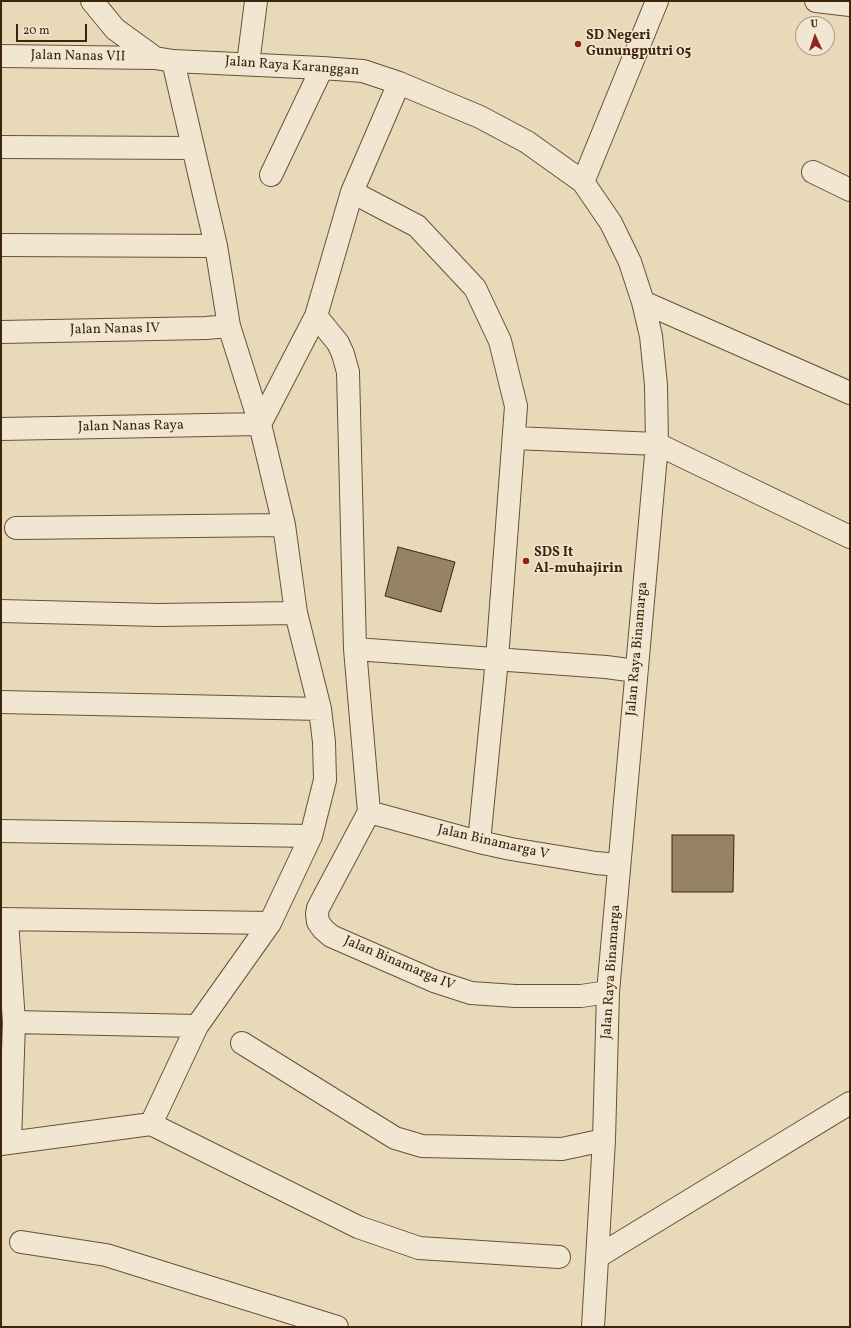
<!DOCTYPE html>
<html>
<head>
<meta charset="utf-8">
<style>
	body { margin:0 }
	#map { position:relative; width:851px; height:1328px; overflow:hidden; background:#e8d9b9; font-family:Vollkorn,serif }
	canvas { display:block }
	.frame { position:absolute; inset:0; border:2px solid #3e250a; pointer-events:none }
	.north { position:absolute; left:795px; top:16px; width:40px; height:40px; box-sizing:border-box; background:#f0e6d2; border:1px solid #a99982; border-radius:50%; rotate:357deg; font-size:11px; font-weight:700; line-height:16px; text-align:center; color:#3e250a }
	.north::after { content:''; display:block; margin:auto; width:14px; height:18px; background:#8f2418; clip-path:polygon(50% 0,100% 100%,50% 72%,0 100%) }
	.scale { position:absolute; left:16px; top:24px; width:71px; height:18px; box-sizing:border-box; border:2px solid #3e250a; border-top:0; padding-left:5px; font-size:12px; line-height:14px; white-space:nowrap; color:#3e250a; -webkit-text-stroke:3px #f0e6d2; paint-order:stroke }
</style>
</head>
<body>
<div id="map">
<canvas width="851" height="1328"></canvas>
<div class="frame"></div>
<div class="north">U</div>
<div class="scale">20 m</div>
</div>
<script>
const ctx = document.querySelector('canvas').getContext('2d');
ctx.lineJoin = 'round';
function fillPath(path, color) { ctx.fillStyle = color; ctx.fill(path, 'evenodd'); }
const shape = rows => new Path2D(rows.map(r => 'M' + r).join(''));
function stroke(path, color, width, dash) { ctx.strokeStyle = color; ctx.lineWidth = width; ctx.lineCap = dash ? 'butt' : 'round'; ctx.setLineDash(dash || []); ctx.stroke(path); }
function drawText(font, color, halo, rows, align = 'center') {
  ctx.font = font + ' Vollkorn,serif'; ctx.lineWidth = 3; ctx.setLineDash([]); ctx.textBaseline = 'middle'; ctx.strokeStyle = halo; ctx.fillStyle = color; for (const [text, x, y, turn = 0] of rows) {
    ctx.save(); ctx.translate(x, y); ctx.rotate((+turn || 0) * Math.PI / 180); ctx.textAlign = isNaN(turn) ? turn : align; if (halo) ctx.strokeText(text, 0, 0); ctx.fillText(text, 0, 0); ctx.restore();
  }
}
const building = shape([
	[398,547,455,562,441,612,385,596,398,547],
	[672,835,734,835,733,892,672,892,672,835]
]);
fillPath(building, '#968365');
stroke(building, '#3e250a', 1);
const minor = shape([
	[92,1,115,29,155,58,173,61,322,68,363,71,399,83,480,117,527,142,583,182,611,223,630,262,643,302,651,336,656,385,657,444,608,992,604,1140,593,1327],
	[816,1,850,5],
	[1,56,155,58],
	[248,64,256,1],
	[1,147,193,148],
	[813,172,850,190],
	[271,175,322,68],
	[583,182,657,1],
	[352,192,417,226,475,288,500,341,516,406,497,659,479,842],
	[1,245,216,246],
	[643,302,850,393],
	[316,316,338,343,343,354,348,372,355,649],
	[1,332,206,328,229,326],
	[1,429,260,424,316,316,352,192,399,83],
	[514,438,657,444,850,537],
	[16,528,284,525],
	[1,611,158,615,296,613],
	[1,702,320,709],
	[369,812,355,649,606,667,636,671],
	[369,812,318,908,317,914,318,922,323,929,331,936,434,981,471,993,515,996,581,996,608,992],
	[369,812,479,842,511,849,596,863,619,865],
	[1,831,311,836],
	[1,919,270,923],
	[7,920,14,1022,10,1143],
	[14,1022,197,1026],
	[242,1043,395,1138,422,1146,562,1149,604,1140],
	[151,1124,358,1227,419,1248,559,1257],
	[1,1144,151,1124,197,1026,270,923,311,836,325,780,324,742,320,709,296,613,284,525,260,424,229,326,216,246,173,61],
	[21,1242,106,1255,337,1327],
	[597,1257,850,1103]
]);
stroke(minor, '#685236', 24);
stroke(minor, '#f0e6d2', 22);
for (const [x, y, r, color] of [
	[578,44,4,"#8f2418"],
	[526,561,4,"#8f2418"]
]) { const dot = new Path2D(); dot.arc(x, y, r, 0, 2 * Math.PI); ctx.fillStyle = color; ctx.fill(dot); stroke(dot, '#f0e6d2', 1.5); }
drawText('bold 14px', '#3e250a', '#f0e6d2', [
	["SD Negeri",586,36],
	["Gunungputri 05",586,52],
	["SDS It",534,553],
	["Al-muhajirin",534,569]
], 'left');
drawText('14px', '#3e250a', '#f0e6d2', [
	["Jalan Nanas VII",78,57,1],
	["Jalan Raya Karanggan",292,67,4],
	["Jalan Nanas IV",115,330,-1],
	["Jalan Nanas Raya",131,427,-1],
	["Jalan Raya Binamarga",638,649,-85],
	["Jalan Binamarga V",493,843,13],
	["Jalan Binamarga IV",399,964,23],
	["Jalan Raya Binamarga",612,972,-86]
]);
</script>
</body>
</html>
